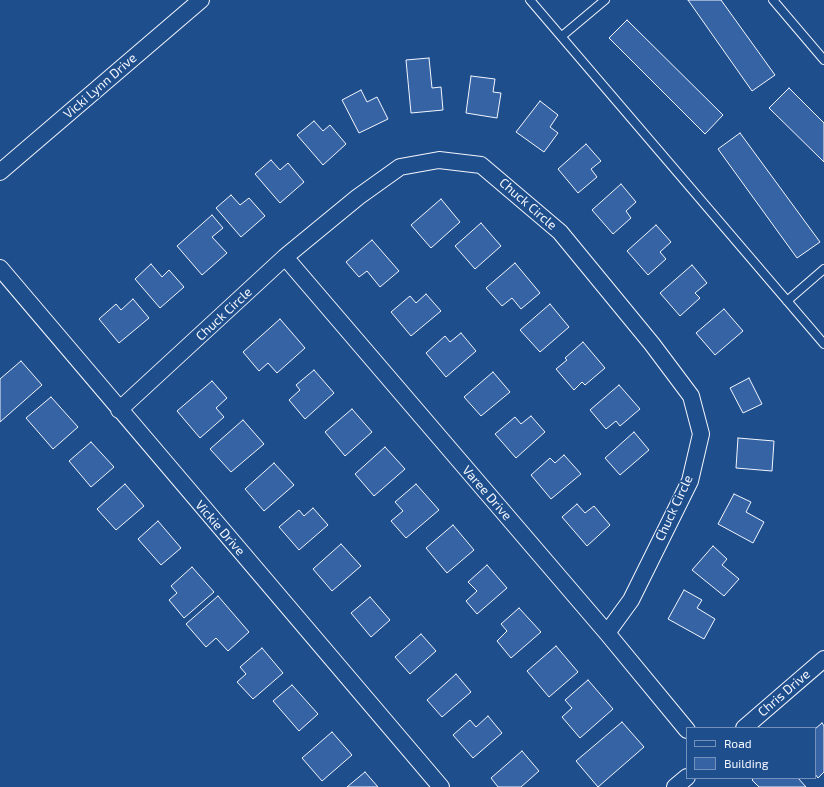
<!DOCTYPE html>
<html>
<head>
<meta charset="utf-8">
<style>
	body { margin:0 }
	#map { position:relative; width:824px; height:787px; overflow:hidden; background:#1f4e8c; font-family:"Exo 2",sans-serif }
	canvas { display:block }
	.legend { position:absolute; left:686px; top:727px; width:130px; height:52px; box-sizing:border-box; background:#1f4e8c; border:1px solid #7391ba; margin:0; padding:5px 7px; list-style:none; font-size:12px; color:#f2f6ff }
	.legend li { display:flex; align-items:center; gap:8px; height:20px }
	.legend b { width:20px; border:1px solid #7391ba }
</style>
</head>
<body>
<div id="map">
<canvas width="824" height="787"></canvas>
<ul class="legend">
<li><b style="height:5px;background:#1f4e8c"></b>Road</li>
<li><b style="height:11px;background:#3563a3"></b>Building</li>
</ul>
</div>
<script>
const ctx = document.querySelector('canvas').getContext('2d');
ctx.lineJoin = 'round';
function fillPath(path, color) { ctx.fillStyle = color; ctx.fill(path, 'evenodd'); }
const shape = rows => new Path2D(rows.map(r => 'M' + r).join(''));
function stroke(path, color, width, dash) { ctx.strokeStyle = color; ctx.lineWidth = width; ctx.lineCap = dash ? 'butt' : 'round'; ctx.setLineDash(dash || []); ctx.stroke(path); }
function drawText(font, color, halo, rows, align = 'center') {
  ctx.font = font + ' "Exo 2",sans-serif'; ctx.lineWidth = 3; ctx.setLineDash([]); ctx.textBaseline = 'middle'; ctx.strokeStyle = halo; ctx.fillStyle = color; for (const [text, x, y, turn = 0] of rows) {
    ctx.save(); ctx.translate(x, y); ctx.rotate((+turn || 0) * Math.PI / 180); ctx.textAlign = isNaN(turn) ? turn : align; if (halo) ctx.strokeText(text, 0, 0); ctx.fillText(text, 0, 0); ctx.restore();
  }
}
const building = shape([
	[688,0,721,0,775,75,752,91,688,0],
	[627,20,723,115,705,134,609,38,627,20],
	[429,58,432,88,441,87,443,110,411,113,406,60,429,58],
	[471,76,495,79,493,92,501,93,497,118,466,113,471,76],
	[789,88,824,123,824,162,769,108,789,88],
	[361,90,367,102,377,97,388,119,359,133,342,100,361,90],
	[540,101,558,115,550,127,558,133,544,152,516,132,540,101],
	[314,121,323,131,330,125,346,144,323,165,297,135,314,121],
	[740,133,820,242,797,258,718,149,740,133],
	[586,144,601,161,591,169,597,177,578,193,558,169,586,144],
	[271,160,280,170,288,163,304,182,280,203,255,174,271,160],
	[621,184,636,202,626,211,631,218,613,234,592,210,621,184],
	[231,195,240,205,249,198,265,216,241,237,216,208,231,195],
	[441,199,460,222,431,248,411,225,441,199],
	[212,215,223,228,212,237,227,253,202,275,177,246,212,215],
	[481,223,501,246,475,269,455,246,481,223],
	[656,225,671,242,660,252,666,259,648,275,627,251,656,225],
	[372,240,399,271,380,287,367,271,359,277,346,262,372,240],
	[515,263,540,293,521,309,512,298,502,306,486,288,515,263],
	[151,264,162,277,169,270,184,287,160,308,135,279,151,264],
	[692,265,707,283,695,293,700,298,680,316,660,293,692,265],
	[426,294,441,311,411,336,391,312,410,296,416,303,426,294],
	[133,299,149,318,119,343,99,319,116,304,121,310,133,299],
	[550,304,569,327,540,352,520,330,550,304],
	[724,309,743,331,715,355,696,333,724,309],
	[280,319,305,348,277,373,268,363,259,371,243,352,280,319],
	[461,333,476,351,446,377,426,353,445,336,450,342,461,333],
	[583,342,605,368,585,385,582,382,574,390,556,369,567,360,565,358,583,342],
	[21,361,42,385,0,422,0,379,21,361],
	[314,370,334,393,305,419,289,400,300,390,296,385,314,370],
	[493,372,510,392,481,416,464,397,493,372],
	[749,378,762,404,743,413,730,388,749,378],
	[212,381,227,398,216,408,224,417,200,438,177,411,212,381],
	[619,385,640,409,620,426,616,421,606,429,590,410,619,385],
	[51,397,78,427,53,449,26,418,51,397],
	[352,409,372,432,345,456,325,432,352,409],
	[531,416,545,432,516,458,495,434,515,417,521,424,531,416],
	[243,420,264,444,231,472,210,449,243,420],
	[634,432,649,450,620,475,605,458,634,432],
	[738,438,774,441,772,471,736,468,738,438],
	[91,442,114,467,91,487,69,461,91,442],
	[385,447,405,469,374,496,355,474,385,447],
	[564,455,581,474,551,499,531,475,550,458,555,463,564,455],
	[274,463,294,485,264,511,245,489,274,463],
	[125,484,144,506,116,530,97,509,125,484],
	[416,484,439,510,406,538,391,521,403,511,395,502,416,484],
	[734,494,751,502,746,512,764,522,753,543,718,524,734,494],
	[577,504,585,513,594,506,610,525,587,546,562,517,577,504],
	[313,508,328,525,299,550,279,527,299,510,304,516,313,508],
	[158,521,181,548,161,565,138,539,158,521],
	[453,525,474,550,447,573,426,548,453,525],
	[341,544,361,566,332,591,313,569,341,544],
	[713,546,727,559,722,565,739,579,724,596,692,570,713,546],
	[487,565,507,588,477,614,466,601,477,591,468,582,487,565],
	[192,567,214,592,184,618,169,600,177,593,171,586,192,567],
	[684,590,702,600,697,608,715,619,704,639,668,619,684,590],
	[218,596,249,632,228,651,216,638,206,647,186,624,218,596],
	[370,597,390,620,371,637,351,613,370,597],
	[519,608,541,632,511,658,497,641,507,631,501,624,519,608],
	[421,634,436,651,410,674,395,657,421,634],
	[556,646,578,672,549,697,527,671,556,646],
	[262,648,283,673,253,699,237,682,246,674,240,667,262,648],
	[456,674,471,692,442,717,427,700,456,674],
	[588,680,613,709,580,738,562,717,572,708,565,700,588,680],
	[292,685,318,714,299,731,273,701,292,685],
	[488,716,502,733,473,758,453,735,470,720,476,727,488,716],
	[622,722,644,747,598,787,576,761,622,722],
	[822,723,824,726,824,772,818,778,815,774,815,729,822,723],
	[332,732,352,755,322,781,302,758,332,732],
	[522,751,539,771,521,787,498,787,491,778,522,751],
	[365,772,378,787,347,787,365,772],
	[754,778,798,778,806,787,759,787,752,780,754,778]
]);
fillPath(building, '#3563a3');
stroke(building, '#f2f6ff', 1);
const lane = shape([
	[530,0,824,344],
	[773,0,824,60],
	[562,36,605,0],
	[787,301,824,269]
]);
const street = shape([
	[0,172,201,0],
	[285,257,607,633,687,730],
	[0,268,441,787],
	[119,410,285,257,358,197,400,167,439,160,481,165,560,232,652,344,691,396,701,434,690,481,631,600,607,633],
	[744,728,824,659],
	[675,787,687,777]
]);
stroke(lane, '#f2f6ff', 10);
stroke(street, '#f2f6ff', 18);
stroke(lane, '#1f4e8c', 8);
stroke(street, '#1f4e8c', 16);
drawText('13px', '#f2f6ff', '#1f4e8c', [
	["Vicki Lynn Drive",100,86,-41],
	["Chuck Circle",528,204,41],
	["Chuck Circle",224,314,-43],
	["Varee Drive",487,493,49],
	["Chuck Circle",674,508,-65],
	["Vickie Drive",220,528,49],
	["Chris Drive",784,693,-41]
]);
</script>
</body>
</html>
